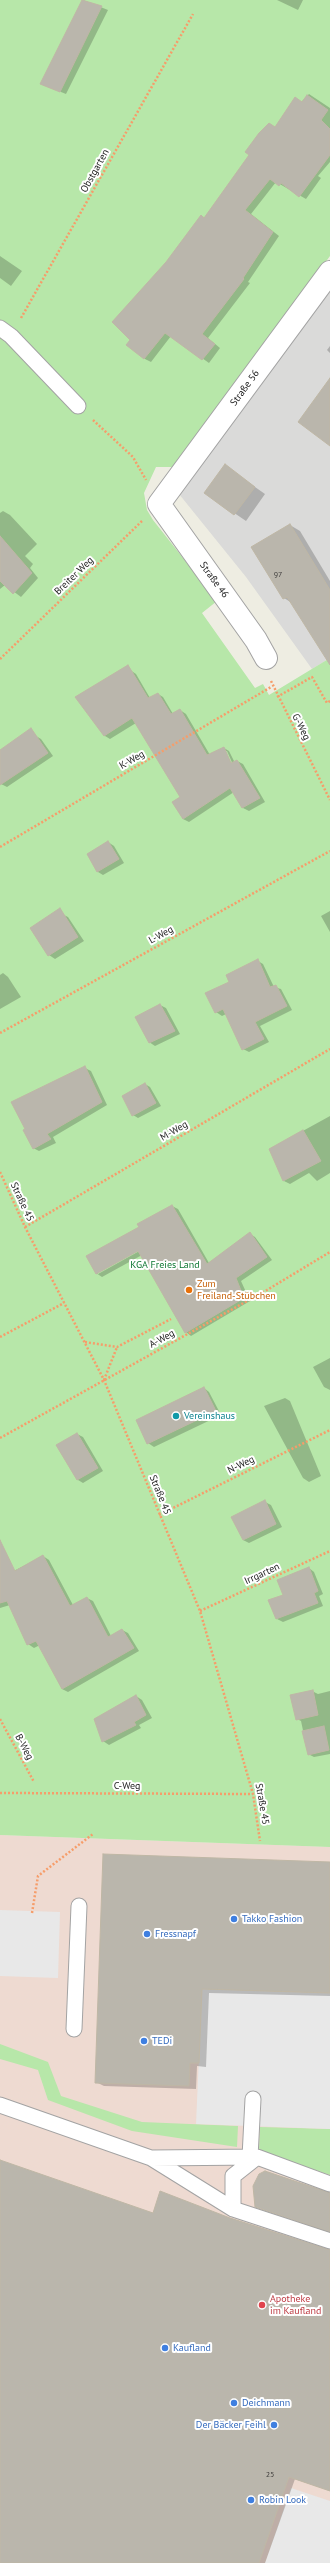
<!DOCTYPE html>
<html>
<head>
<meta charset="utf-8">
<style>
	body { margin:0 }
	canvas { display:block; background:#eeede2 }
</style>
</head>
<body>
<canvas width="330" height="2563"></canvas>
<script>
const ctx = document.querySelector('canvas').getContext('2d');
ctx.lineJoin = 'round';
function fillPath(path, color) { ctx.fillStyle = color; ctx.fill(path, 'evenodd'); }
const shape = rows => new Path2D(rows.map(r => 'M' + r).join(''));
function stroke(path, color, width, dash) { ctx.strokeStyle = color; ctx.lineWidth = width; ctx.lineCap = dash ? 'butt' : 'round'; ctx.setLineDash(dash || []); ctx.stroke(path); }
function drawText(font, color, halo, rows, align = 'center') {
  ctx.font = font + ' "PT Sans",sans-serif'; ctx.lineWidth = 4; ctx.setLineDash([]); ctx.textBaseline = 'middle'; ctx.strokeStyle = halo; ctx.fillStyle = color; for (const [text, x, y, turn = 0] of rows) {
    ctx.save(); ctx.translate(x, y); ctx.rotate((+turn || 0) * Math.PI / 180); ctx.textAlign = isNaN(turn) ? turn : align; if (halo) ctx.strokeText(text, 0, 0); ctx.fillText(text, 0, 0); ctx.restore();
  }
}
fillPath(shape([
	[330,291,330,658,312,669,246,577,179,494]
]), '#dadad9');
fillPath(shape([
	[0,1835,330,1847,330,2563,0,2563]
]), '#eedad1');
fillPath(shape([
	[0,0,330,0,330,256,173,467,156,467,144,493,147,510,153,520,217,601,202,613,255,688,263,684,269,695,330,658,330,1847,0,1835],
	[0,2044,48,2062,61,2096,142,2122,238,2126,237,2147,132,2131,48,2100,38,2070,0,2059],
	[260,2127,330,2129,330,2175,259,2151]
]), '#b7e7a9');
fillPath(shape([
	[0,1910,60,1912,58,1978,0,1976],
	[202,1989,330,1993,330,2129,196,2124],
	[291,2488,330,2501,330,2563,265,2563]
]), '#e8e8e8');
fillPath(shape([
	[83,0,108,10,66,94,41,84],
	[277,0,303,0,298,10],
	[309,94,330,108,330,162,318,176,321,178,306,199,276,182,251,214,279,236,248,282,250,283,208,338,220,348,209,363,171,336,151,362,145,359,128,345,167,263,202,216,205,218,276,128],
	[0,256,22,271,11,286,0,278],
	[330,346,330,353,327,350],
	[225,466,265,494,246,521,205,493],
	[3,511,10,515,37,544,25,556,33,564,30,568,38,578,21,597,5,585,0,589,0,513],
	[290,525,300,531,330,581,330,654,292,603,284,598],
	[130,670,136,674,150,698,158,694,163,697,173,714,180,710,186,714,210,755,224,748,229,751,235,763,237,761,243,764,265,802,249,811,243,808,234,792,189,822,183,819,173,802,181,797,136,723,110,739,105,736,77,697],
	[225,751,227,751,234,767,233,768],
	[36,736,41,739,53,756,7,787,1,784,0,760],
	[108,842,114,846,124,863,103,875,98,872,88,855],
	[330,911,330,932,321,916],
	[62,914,68,917,84,941,55,959,49,955],
	[258,961,263,964,274,987,281,989,292,1010,260,1026,269,1042,249,1052,243,1049,226,1014,222,1016,216,1012,230,982],
	[3,973,8,977,21,997,0,1009,0,975],
	[160,1005,166,1008,180,1034,155,1046,149,1042],
	[85,1068,91,1071,107,1105,53,1137,56,1143,39,1151,33,1148],
	[145,1084,150,1087,161,1106,138,1118,133,1115],
	[330,1116,330,1173,317,1181,309,1173,290,1184,284,1181,270,1149],
	[172,1206,178,1209,209,1263,250,1234,255,1237,272,1260,241,1281,250,1301,191,1336,186,1332,142,1255,102,1277,96,1273,140,1227],
	[142,1248,143,1249,98,1274,98,1272],
	[330,1358,330,1390,324,1387,313,1367],
	[204,1388,209,1392,221,1415,154,1447,148,1443],
	[285,1398,290,1401,321,1476,309,1482,303,1478,264,1406],
	[77,1434,83,1437,103,1471,83,1483,78,1480],
	[265,1502,271,1505,282,1527,249,1543,243,1540],
	[43,1556,49,1560,73,1605,87,1598,93,1601,111,1636,122,1630,128,1633,139,1651,68,1692,62,1689,40,1645,34,1648,28,1644,10,1605,0,1608,0,1578],
	[309,1568,314,1572,323,1594,319,1596,323,1606,283,1622,277,1619,270,1601,284,1595],
	[312,1691,318,1694,330,1691,330,1754,314,1757,308,1754,301,1721,297,1719],
	[136,1696,142,1700,152,1718,139,1725,141,1728,109,1745,103,1741,95,1719],
	[330,1863,330,1996,209,1993,206,2067,197,2066,196,2089,104,2086,96,2082],
	[0,2161,153,2214,230,2218,330,2250,330,2491,295,2479,265,2563,0,2563],
	[268,2172,330,2193,330,2233,256,2206,260,2175]
]), '#0003');
const building = shape([
	[82,0,102,6,60,92,40,84,82,0],
	[307,95,328,110,321,120,330,129,330,155,299,197,281,183,279,186,270,179,245,210,273,232,243,278,244,279,202,334,215,344,202,360,165,333,144,359,126,345,130,340,112,322,166,262,201,215,204,218,249,155,245,152,259,133,269,123,275,127,295,97,302,102,307,95],
	[330,378,330,446,298,422,330,378],
	[225,464,255,487,234,515,204,493,225,464],
	[290,524,330,590,330,665,287,597,283,599,251,547,290,524],
	[0,536,32,573,13,594,0,581,0,536],
	[128,665,148,698,158,693,171,714,180,709,207,755,224,747,231,763,237,760,260,798,242,808,230,788,183,819,172,802,180,797,132,718,104,736,75,697,128,665],
	[31,728,48,753,0,785,0,750,31,728],
	[108,841,119,859,97,872,87,854,108,841],
	[60,908,78,937,48,956,30,928,60,908],
	[258,959,270,987,276,985,287,1006,255,1022,264,1039,242,1050,223,1009,215,1013,205,993,229,982,226,975,258,959],
	[160,1004,175,1031,149,1043,135,1017,160,1004],
	[85,1066,102,1102,47,1134,51,1139,33,1149,23,1130,25,1129,11,1102,85,1066],
	[145,1083,156,1103,132,1116,122,1096,145,1083],
	[303,1130,321,1161,283,1181,269,1149,303,1130],
	[172,1205,207,1264,250,1232,267,1257,236,1278,244,1298,185,1333,138,1251,96,1274,86,1256,139,1227,137,1224,172,1205],
	[204,1387,216,1411,147,1444,136,1420,204,1387],
	[77,1433,98,1468,77,1480,56,1445,77,1433],
	[265,1500,276,1524,243,1540,231,1517,265,1500],
	[0,1540,15,1571,43,1555,70,1606,87,1597,108,1637,122,1629,134,1648,62,1689,36,1641,27,1645,7,1601,0,1603,0,1540],
	[309,1567,318,1591,314,1593,318,1603,276,1619,268,1600,283,1595,277,1580,309,1567],
	[313,1690,318,1715,296,1720,290,1695,313,1690],
	[136,1695,146,1715,134,1722,136,1725,102,1742,94,1719,136,1695],
	[324,1726,329,1750,308,1755,302,1731,324,1726],
	[103,1854,330,1862,330,1993,202,1989,199,2063,190,2063,189,2086,95,2083,103,1854],
	[0,2160,153,2213,160,2191,230,2218,330,2250,330,2491,289,2477,259,2563,0,2563,0,2160],
	[265,2171,330,2193,330,2232,255,2207,253,2186,259,2174,265,2171]
]);
fillPath(building, '#bab6ac');
stroke(building, '#bfb7a5', 1);
const lane = shape([
	[0,328,11,336,78,406],
	[74,2029,79,1906],
	[0,2105,151,2158,233,2209,330,2241],
	[250,2157,253,2099],
	[151,2158,257,2157,330,2184],
	[233,2209,233,2176,257,2157]
]);
const street = shape([
	[266,658,256,640,159,504,330,272]
]);
stroke(lane, '#a3a3a3', 17);
stroke(street, '#a3a3a3', 24);
stroke(shape([
	[21,318,193,14],
	[93,420,133,457,146,480],
	[0,659,142,521],
	[271,681,330,800],
	[277,697,312,677,327,703,330,701],
	[0,847,271,687],
	[0,1033,330,851],
	[0,1172,25,1227,104,1380,200,1611,253,1794,260,1841],
	[25,1227,330,1049],
	[0,1337,64,1303],
	[85,1342,117,1347,171,1319],
	[104,1380,117,1347],
	[0,1438,267,1290,330,1252],
	[159,1515,330,1430],
	[200,1611,330,1551],
	[0,1719,34,1782],
	[0,1793,253,1794],
	[32,1913,38,1876,93,1834]
]), '#f69d6a', 2.5, [2, 2]);
stroke(lane, '#fff', 15);
stroke(street, '#fff', 22);
for (const [x, y, r, color] of [
	[189,1290,4,"#e8710a"],
	[176,1416,4,"#0f9aa8"],
	[234,1919,4,"#3f7fe0"],
	[147,1934,4,"#3f7fe0"],
	[144,2041,4,"#3f7fe0"],
	[262,2305,4,"#e0444e"],
	[165,2348,4,"#3f7fe0"],
	[234,2403,4,"#3f7fe0"],
	[274,2425,4,"#3f7fe0"],
	[251,2500,4,"#3f7fe0"]
]) { const dot = new Path2D(); dot.arc(x, y, r, 0, 2 * Math.PI); ctx.fillStyle = color; ctx.fill(dot); stroke(dot, '#fff', 1.5); }
drawText('8px', '#444240', null, [
	["97",278,575],
	["25",270,2475]
]);
drawText('10px', '#1c1c1c', '#fff', [
	["Obstgarten",95,171,-61],
	["Straße 56",245,388,-54],
	["Breiter Weg",74,576,-44],
	["Straße 46",214,580,54],
	["G-Weg",301,727,63],
	["K-Weg",132,760,-30],
	["L-Weg",161,935,-29],
	["M-Weg",174,1131,-30],
	["Straße 45",22,1202,65],
	["A-Weg",162,1339,-29],
	["N-Weg",241,1465,-26],
	["Straße 45",160,1495,68],
	["Irrgarten",262,1574,-25],
	["B-Weg",24,1747,62],
	["C-Weg",127,1786],
	["Straße 45",262,1804,80]
]);
drawText('10px', '#0e7732', '#fff', [
	["KGA Freies Land",165,1265]
]);
drawText('10px', '#c56008', '#fff', [
	["Zum",197,1284],
	["Freiland-Stübchen",197,1296]
], 'left');
drawText('10px', '#0d838f', '#fff', [
	["Vereinshaus",184,1416]
], 'left');
drawText('10px', '#366cbe', '#fff', [
	["Takko Fashion",242,1919],
	["Fressnapf",155,1934],
	["TEDi",152,2041],
	["Kaufland",173,2348],
	["Deichmann",242,2403],
	["Der Bäcker Feihl",266,2425,"right"],
	["Robin Look",259,2500]
], 'left');
drawText('10px', '#be3a42', '#fff', [
	["Apotheke",270,2299],
	["im Kaufland",270,2311]
], 'left');
</script>
</body>
</html>
